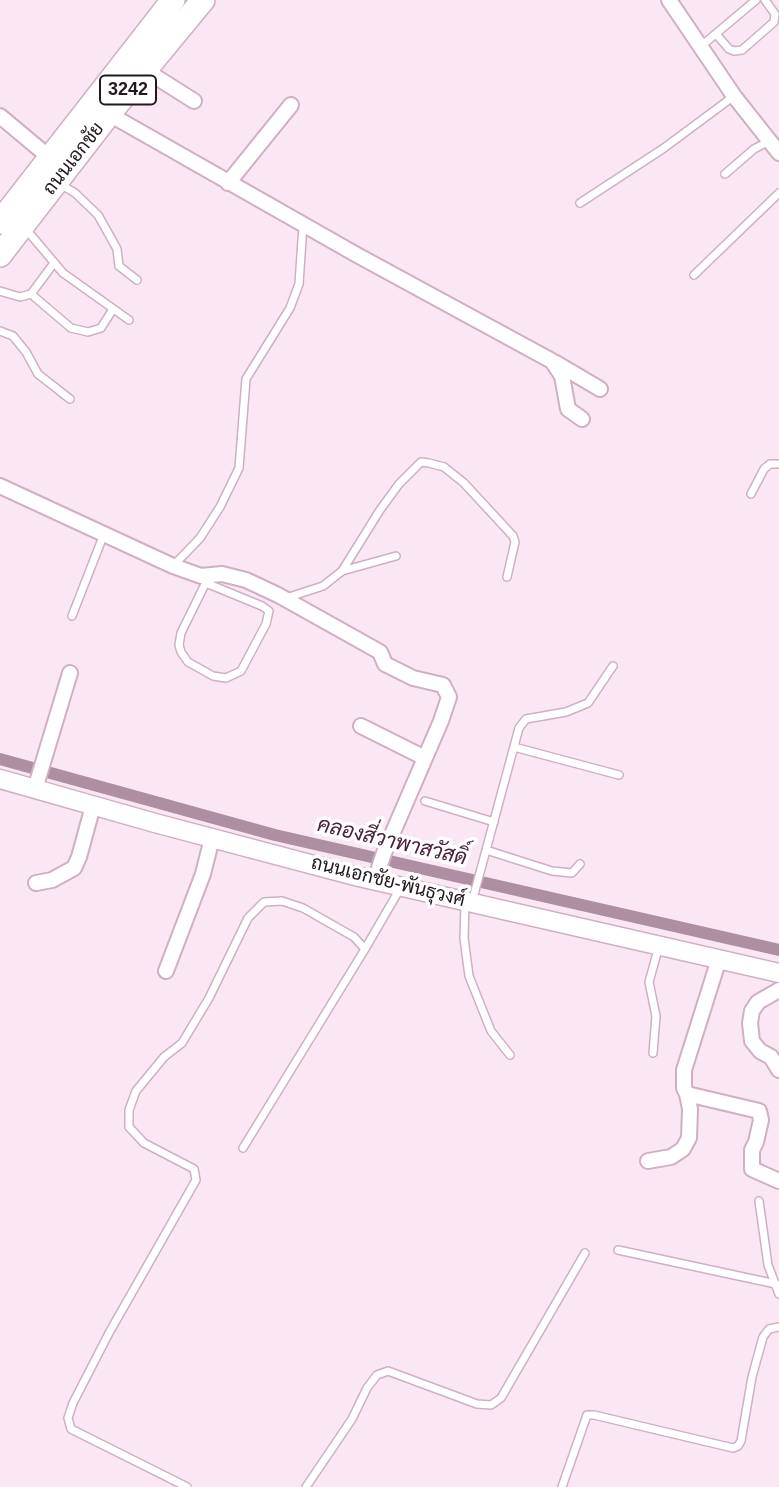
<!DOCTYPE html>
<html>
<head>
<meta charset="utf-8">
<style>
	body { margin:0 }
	canvas { display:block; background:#fbe7f3 }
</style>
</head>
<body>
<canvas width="779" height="1487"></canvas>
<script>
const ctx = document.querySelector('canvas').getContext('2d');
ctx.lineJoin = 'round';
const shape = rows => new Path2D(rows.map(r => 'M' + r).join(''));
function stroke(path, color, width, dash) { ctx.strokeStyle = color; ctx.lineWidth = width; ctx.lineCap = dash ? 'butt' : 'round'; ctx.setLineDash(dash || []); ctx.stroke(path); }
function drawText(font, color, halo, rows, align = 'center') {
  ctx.font = font + ' Helvetica,Sarabun,sans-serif'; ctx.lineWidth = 7; ctx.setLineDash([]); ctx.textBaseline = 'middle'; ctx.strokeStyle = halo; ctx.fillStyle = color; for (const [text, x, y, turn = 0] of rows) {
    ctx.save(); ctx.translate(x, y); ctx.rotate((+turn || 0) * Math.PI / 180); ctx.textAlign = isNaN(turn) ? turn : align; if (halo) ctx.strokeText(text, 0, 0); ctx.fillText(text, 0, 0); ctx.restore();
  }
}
stroke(shape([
	[0,759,275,835,779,950]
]), '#ae8fa2', 12);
const service = shape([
	[716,34,729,49,734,51,742,50,774,22,775,14,765,0],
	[700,47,756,0],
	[725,174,754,149,769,141],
	[60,184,75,193,98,215,117,249,119,266,137,280],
	[580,203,664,148,734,96],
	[25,228,63,273,129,320],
	[54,263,31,294,71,328,88,332,101,328,113,309],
	[694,275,779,193],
	[0,291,20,297,31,294],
	[0,331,13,336,26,352,38,374,70,399],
	[751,494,764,469,770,464,779,464],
	[173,566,200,538,220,507,239,468,246,379,290,308,299,284,303,225],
	[342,571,380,510,399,484,421,462,429,463,444,467,464,483,513,536,515,542,507,577],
	[206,583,262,606,269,611,266,624,241,671,226,678,213,676,188,662,181,652,179,645,181,633,209,576],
	[286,598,323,586,342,571,396,556],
	[72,616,104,534],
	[514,747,619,775],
	[425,801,494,822],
	[486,850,552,871,572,873,580,864],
	[465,902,464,938,469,976,491,1031,510,1055],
	[472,902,519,728,526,719,566,712,588,703,613,666],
	[653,1053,656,1016,649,982,659,946],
	[243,1148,365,949],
	[759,1201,768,1265,779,1294],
	[618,1250,776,1284],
	[187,1487,71,1429,68,1418,73,1403,109,1333,196,1180,194,1169,144,1143,129,1127,129,1110,136,1091,164,1057,182,1043,209,998,248,918,264,902,282,901,303,908,354,937,365,949,401,887],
	[306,1487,352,1419,367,1388,377,1375,388,1371,477,1404,491,1405,501,1398,585,1253],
	[562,1487,587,1415,594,1415,733,1448,738,1446,741,1441,752,1377,763,1337,769,1329,779,1327]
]);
const minor = shape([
	[669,0,734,96,779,153],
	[145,70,194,101],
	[109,114,357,255,552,361,562,376,568,409,582,419],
	[0,116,49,157],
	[228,183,291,105],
	[556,363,600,389],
	[0,486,173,566,201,576,222,574,246,580,278,595,380,652,385,664,413,678,443,685,449,697,441,721,384,853,375,880],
	[361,726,425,758],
	[35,789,70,673],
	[36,883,52,880,74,868,79,857,93,806],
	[719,959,684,1070,684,1088,687,1094,759,1111,761,1120,756,1142,752,1150,752,1169,779,1181],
	[166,971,203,874,212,838],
	[779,1070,771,1057,760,1051,752,1041,750,1023,752,1011,758,1002,779,990],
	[648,1161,671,1157,683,1149,689,1138,690,1109,687,1094]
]);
const tertiary = shape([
	[0,779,155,823,359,877,779,973]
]);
const primary = shape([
	[0,222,173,0],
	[0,255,109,114,203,0]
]);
stroke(service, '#d0afc4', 10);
stroke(minor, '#d0afc4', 18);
stroke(tertiary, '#d0afc4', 21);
stroke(primary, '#d0afc4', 26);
stroke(service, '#fff', 7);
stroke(minor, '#fff', 14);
stroke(tertiary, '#fff', 18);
stroke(primary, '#fff', 23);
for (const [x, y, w] of [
	[128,90,56]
]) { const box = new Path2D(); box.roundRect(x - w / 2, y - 14.5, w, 29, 5); ctx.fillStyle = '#fff'; ctx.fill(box); stroke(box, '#241820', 2); }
drawText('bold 18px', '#241820', null, [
	["3242",128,90]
]);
drawText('19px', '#241820', '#fff', [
	["ถนนเอกชัย",74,159,-52],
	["ถนนเอกชัย-พันธุวงศ์",388,882,14]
]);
drawText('italic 21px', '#4b203d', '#fff', [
	["คลองสี่วาพาสวัสดิ์",392,842,13]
]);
</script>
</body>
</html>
